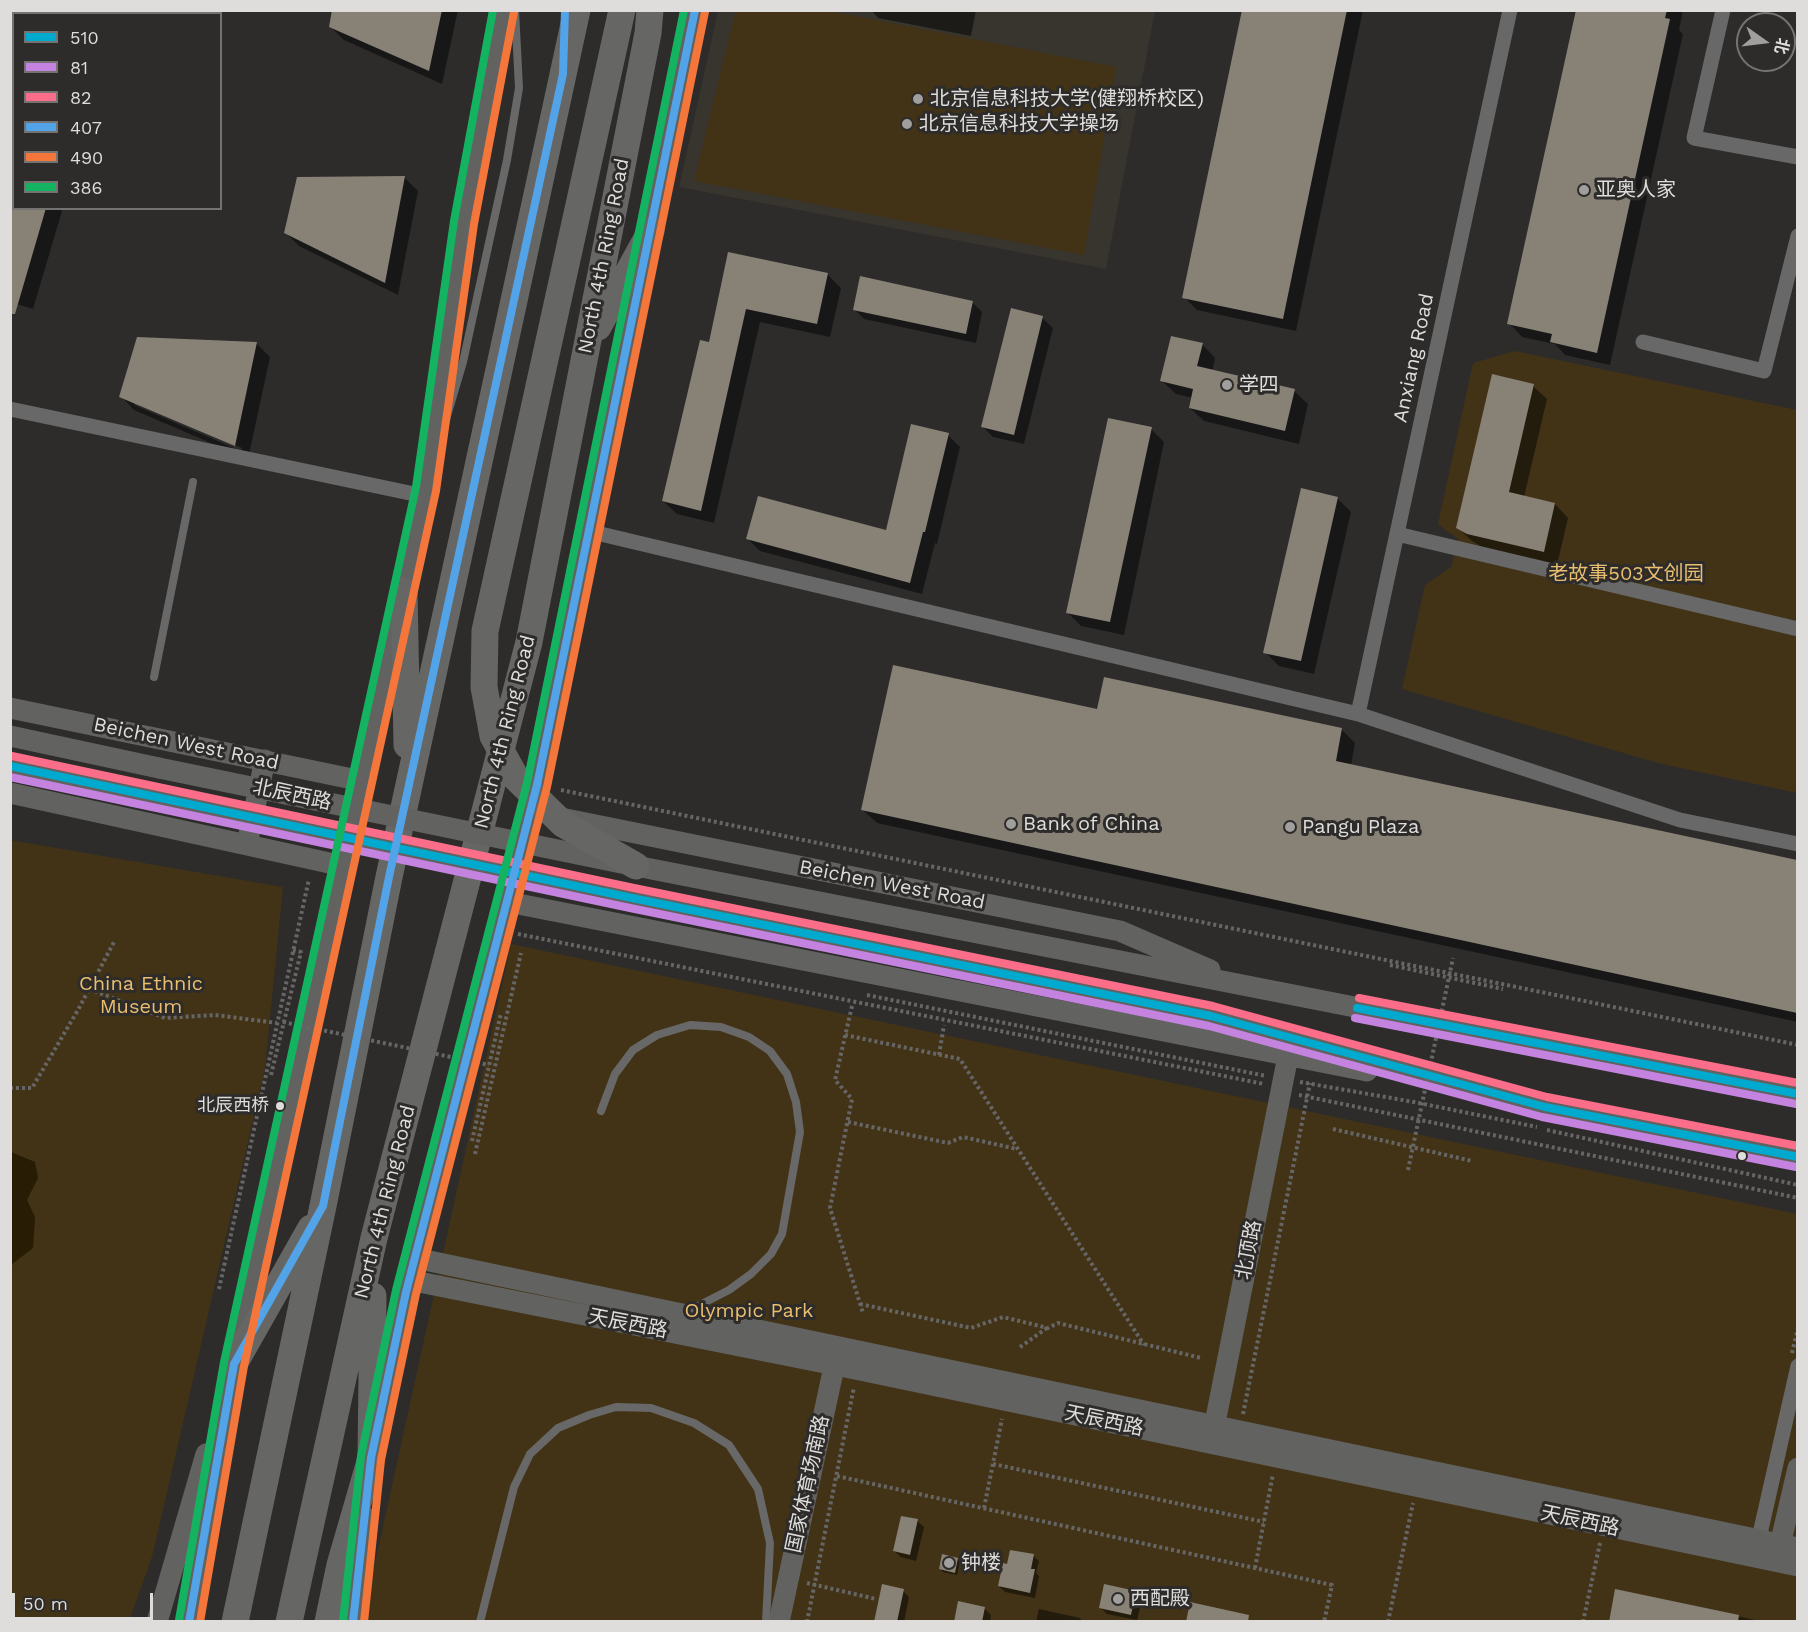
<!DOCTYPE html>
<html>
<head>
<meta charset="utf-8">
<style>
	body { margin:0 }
	#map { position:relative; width:1808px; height:1632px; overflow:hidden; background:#2d2c2b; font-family:"Work Sans","Noto Sans SC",sans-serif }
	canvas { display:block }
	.frame { position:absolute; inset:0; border:12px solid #dedddb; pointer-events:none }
	.legend { position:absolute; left:12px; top:12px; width:210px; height:198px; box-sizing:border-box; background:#2e2c2a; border:2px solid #747371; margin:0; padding:8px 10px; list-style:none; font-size:18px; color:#dedddb }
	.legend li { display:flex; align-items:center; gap:12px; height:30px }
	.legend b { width:30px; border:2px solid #747371 }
	.north { position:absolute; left:1736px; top:12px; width:60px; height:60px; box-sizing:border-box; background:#2e2c2a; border:2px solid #747371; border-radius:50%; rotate:104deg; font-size:16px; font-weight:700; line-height:24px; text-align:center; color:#dedddb }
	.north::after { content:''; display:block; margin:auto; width:21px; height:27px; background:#a09f9d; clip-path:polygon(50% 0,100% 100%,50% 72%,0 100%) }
	.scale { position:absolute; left:12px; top:1593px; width:141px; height:27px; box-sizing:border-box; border:3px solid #dedddb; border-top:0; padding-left:8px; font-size:18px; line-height:21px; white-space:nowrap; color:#dedddb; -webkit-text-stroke:4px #2e2c2a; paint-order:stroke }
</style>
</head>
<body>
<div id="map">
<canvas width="1808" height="1632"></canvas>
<div class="frame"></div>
<ul class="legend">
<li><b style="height:8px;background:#00a9ce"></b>510</li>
<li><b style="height:8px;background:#c483df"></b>81</li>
<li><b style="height:8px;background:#fb6d88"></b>82</li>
<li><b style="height:8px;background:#53a3e8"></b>407</li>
<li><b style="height:8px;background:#f5763a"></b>490</li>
<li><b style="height:8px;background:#13b361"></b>386</li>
</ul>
<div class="north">北</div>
<div class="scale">50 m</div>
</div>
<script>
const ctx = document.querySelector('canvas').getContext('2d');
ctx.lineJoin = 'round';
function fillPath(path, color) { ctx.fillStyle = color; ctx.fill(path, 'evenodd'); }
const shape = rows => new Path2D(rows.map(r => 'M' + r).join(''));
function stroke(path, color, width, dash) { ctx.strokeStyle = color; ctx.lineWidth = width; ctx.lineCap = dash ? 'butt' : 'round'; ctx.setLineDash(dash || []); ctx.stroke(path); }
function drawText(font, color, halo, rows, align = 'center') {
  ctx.font = font + ' "Work Sans","Noto Sans SC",sans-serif'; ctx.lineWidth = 6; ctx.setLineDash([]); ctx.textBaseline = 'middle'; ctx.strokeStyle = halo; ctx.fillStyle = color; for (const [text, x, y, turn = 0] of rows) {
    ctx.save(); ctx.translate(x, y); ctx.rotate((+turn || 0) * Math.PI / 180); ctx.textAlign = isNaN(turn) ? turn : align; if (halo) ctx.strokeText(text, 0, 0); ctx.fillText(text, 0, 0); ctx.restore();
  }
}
fillPath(shape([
	[718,11,1155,11,1106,269,679,187]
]), '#38342e');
fillPath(shape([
	[736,10,830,11,1116,67,1084,255,694,181],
	[1515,351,1797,410,1797,793,1658,763,1402,689,1425,585,1451,567,1458,539,1438,524,1473,363],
	[10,840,283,887,265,1068,152,1557,129,1621,11,1621],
	[511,944,1797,1214,1797,1621,362,1622]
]), '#423317');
fillPath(shape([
	[11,1152,35,1162,38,1178,27,1200,35,1217,33,1248,11,1265]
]), '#281c04');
fillPath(shape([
	[10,10,122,10,118,14,14,14,14,66,10,64],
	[333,10,458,10,442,84,344,40,330,26],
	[871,10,976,10,971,36,878,18],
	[1244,10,1363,10,1296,331,1197,310,1184,297],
	[1577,10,1683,10,1679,30,1683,34,1610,365,1565,355,1555,344,1522,337,1509,323],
	[404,177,418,191,398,295,299,246,286,233],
	[10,186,14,187,14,208,59,208,62,211,33,309,10,302],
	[729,253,827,274,841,288,830,337,760,322,714,523,677,514,663,501,710,344],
	[972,302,982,312,976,343,864,319,854,309],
	[1042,318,1053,328,1024,444,993,437,983,427],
	[256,343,270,357,248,459,134,410,121,396],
	[134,401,242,448,241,451,134,405],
	[1202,344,1215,358,1212,372,1294,391,1308,404,1299,444,1204,421,1190,408,1193,398,1176,394,1162,381],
	[1533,386,1547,399,1524,497,1555,504,1568,518,1557,565,1482,547,1472,541,1458,528],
	[1151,429,1164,442,1124,635,1081,626,1068,613],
	[948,435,960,447,937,544,935,543,922,594,760,551,748,539,887,532],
	[1337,498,1351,512,1314,674,1279,666,1265,652],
	[1098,711,1342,730,1355,743,1351,765,1798,862,1798,1022,877,823,863,810],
	[917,1521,924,1527,916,1561,901,1557,894,1551],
	[1033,1556,1039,1561,1036,1573,1039,1576,1035,1598,1005,1592,999,1586,1008,1565],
	[958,1559,960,1562,957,1575,943,1572,940,1569],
	[903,1591,909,1597,904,1622,876,1622],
	[1617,1591,1765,1622,1610,1622],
	[1135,1592,1142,1599,1137,1620,1107,1614,1101,1608],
	[985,1609,991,1615,990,1622,955,1622],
	[1039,1609,1080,1618,1083,1622,1036,1622]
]), '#0007');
fillPath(shape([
	[332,10,442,10,429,71,329,27],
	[1242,10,1347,10,1283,319,1182,298],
	[1576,10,1667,10,1665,18,1670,19,1597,353,1550,342,1552,334,1507,324],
	[405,176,385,283,284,233,297,177],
	[10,208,46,208,15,314,10,314],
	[728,252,828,273,817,324,746,309,701,511,662,501,700,340,709,342],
	[860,276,973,301,966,334,853,310],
	[1011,308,1043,316,1014,435,981,427],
	[1171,336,1203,343,1197,366,1295,389,1285,431,1189,408,1193,389,1160,381],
	[137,337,257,342,235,446,119,397],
	[1492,374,1534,384,1509,492,1555,503,1544,552,1467,534,1456,528],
	[1108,418,1152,427,1110,622,1066,613],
	[911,424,949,433,925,532,923,532,910,583,746,539,758,496,886,530],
	[1301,488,1338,497,1301,661,1263,653],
	[893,665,1097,709,1104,677,1342,728,1336,761,1797,860,1797,1013,861,810],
	[901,1516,918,1519,910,1555,893,1551],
	[1010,1550,1034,1554,1031,1569,1035,1569,1030,1593,998,1586,1003,1563,1007,1564],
	[942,1554,958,1558,955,1573,939,1569],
	[882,1584,904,1589,897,1622,874,1622],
	[1104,1584,1136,1591,1131,1615,1099,1608],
	[1615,1589,1739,1615,1738,1622,1609,1622],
	[958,1601,985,1607,982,1622,954,1622],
	[1190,1602,1249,1615,1248,1622,1186,1622]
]), '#888176');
stroke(shape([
	[561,790,1798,1045],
	[518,934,1264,1084],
	[1390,965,1503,989],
	[89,989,165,1018,215,1015,277,1023],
	[867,995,1266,1076],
	[852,1006,835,1080,852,1099,830,1208,863,1313],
	[845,1035,960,1059,1144,1345],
	[939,1055,944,1025],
	[271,1075,301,952,293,950],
	[1300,1082,1414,1102,1537,1127],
	[10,1088,32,1088,78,1010,114,942],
	[1299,1095,1798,1198],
	[848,1122,948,1143,963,1137,1017,1149],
	[1333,1129,1472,1161],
	[1547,1130,1798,1185],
	[472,1141,501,1013],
	[475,1154,521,953],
	[219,1289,309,879],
	[860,1304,971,1328,1003,1317,1048,1328,1058,1323,1201,1358],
	[1020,1347,1047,1328],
	[1792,1353,1798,1328],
	[1243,1414,1310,1083],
	[993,1464,1264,1522],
	[837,1476,1332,1585,1324,1622],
	[984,1508,1002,1419],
	[1255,1568,1273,1474],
	[807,1583,876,1599],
	[807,1622,854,1387],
	[1388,1622,1413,1503],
	[1583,1622,1600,1543]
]), '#676666', 4, [3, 3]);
stroke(shape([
	[444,426,463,362,507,160,519,88,515,10],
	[154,677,193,482],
	[601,1111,615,1074,633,1050,657,1035,690,1025,721,1027,749,1037,770,1051,787,1074,796,1102,800,1132,782,1234,771,1254,751,1274,729,1290,690,1310],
	[480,1622,514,1487,530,1454,558,1428,589,1415,616,1407,651,1408,694,1423,729,1445,758,1489,770,1543,766,1622]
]), '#686868', 8);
stroke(shape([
	[1723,10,1694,138,1798,157],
	[1643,342,1764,371,1798,236],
	[10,409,424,496],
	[588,531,1358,714,1680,820,1798,844],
	[1397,534,1798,629],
	[1358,714,1510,10],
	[1757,1547,1798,1366]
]), '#686868', 15);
stroke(shape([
	[10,708,362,781],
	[10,736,159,768],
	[10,766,153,796],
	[10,793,343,866],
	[561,818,1120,931,1210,970],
	[247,844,265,760],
	[636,866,1798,1094],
	[632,898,1211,1016,1545,1107,1798,1157],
	[508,902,1367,1071],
	[415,1258,1798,1548],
	[409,1280,860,1370,1798,1566],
	[380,1417,406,1292,459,1091,537,785,695,10],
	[1212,1438,1288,1056],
	[1777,1558,1798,1468],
	[157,1622,206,1454],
	[189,1622,234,1364,426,489,464,222,504,10],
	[353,1622,364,1516],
	[779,1622,837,1353]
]), '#626261', 21);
stroke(shape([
	[598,327,651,231],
	[404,591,407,745],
	[234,1364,311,1228],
	[235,1622,323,1206,389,877,577,10],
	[289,1622,374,1238,529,642,648,33,650,10],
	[328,1622,340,1565,371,1458,373,1296]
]), '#666664', 27);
stroke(shape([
	[283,1022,489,1065],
	[1408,1170,1453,958]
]), '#676666', 4, [3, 3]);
stroke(shape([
	[159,768,621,863],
	[153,796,632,898]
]), '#626261', 21);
stroke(shape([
	[622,10,485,631,484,687,493,736,516,778,563,824,636,866]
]), '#666664', 27);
stroke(shape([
	[10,766,632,898,1211,1016,1545,1107,1798,1157],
	[1357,1008,1798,1094]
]), '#00a9ce', 8);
stroke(shape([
	[10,777,630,908,1209,1026,1542,1117,1796,1167],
	[1355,1018,1796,1104]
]), '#c483df', 8);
stroke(shape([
	[12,756,634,888,1213,1006,1547,1097,1798,1146],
	[1359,998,1798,1083]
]), '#fb6d88', 8);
stroke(shape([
	[189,1622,234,1364,323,1206,389,877,563,74,565,10],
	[353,1622,371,1458,406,1292,537,785,695,10]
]), '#53a3e8', 8);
stroke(shape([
	[200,1622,244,1366,436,491,474,224,514,12],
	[364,1622,381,1460,416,1294,547,787,705,12]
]), '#f5763a', 8);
stroke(shape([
	[179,1620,224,1362,416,487,454,221,493,10],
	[343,1621,361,1456,396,1290,527,783,684,10]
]), '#13b361', 8);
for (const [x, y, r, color] of [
	[918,99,6,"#a09f9d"],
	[907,124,6,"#a09f9d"],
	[1584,190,6,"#a09f9d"],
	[1227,385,6,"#a09f9d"],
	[1011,824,6,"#a09f9d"],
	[1290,827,6,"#a09f9d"],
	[280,1106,5,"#dedddb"],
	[1742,1156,5,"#dedddb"],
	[949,1563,6,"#a09f9d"],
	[1118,1599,6,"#a09f9d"]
]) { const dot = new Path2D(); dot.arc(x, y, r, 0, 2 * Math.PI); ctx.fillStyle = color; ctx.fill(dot); stroke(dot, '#2e2c2a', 2); }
drawText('18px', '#dedddb', '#2e2c2a', [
	["北辰西桥",269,1106]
], 'right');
drawText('20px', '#dedddb', '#2e2c2a', [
	["北京信息科技大学(健翔桥校区)",930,99],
	["北京信息科技大学操场",919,124],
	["亚奥人家",1596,190],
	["学四",1239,385],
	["Bank of China",1023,824],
	["Pangu Plaza",1302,827],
	["钟楼",961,1563],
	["西配殿",1130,1599]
], 'left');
drawText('20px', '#dedddb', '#2e2c2a', [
	["North 4th Ring Road",604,256,-79],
	["Anxiang Road",1414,358,-78],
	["North 4th Ring Road",505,732,-76],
	["Beichen West Road",186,744,12],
	["北辰西路",292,795,12],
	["Beichen West Road",892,885,11],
	["North 4th Ring Road",385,1202,-76],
	["北顶路",1249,1250,-79],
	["天辰西路",628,1324,11],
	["天辰西路",1104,1421,12],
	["国家体育场南路",808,1484,-78],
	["天辰西路",1580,1521,12]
]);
drawText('20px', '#e9be6f', '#2e2c2a', [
	["老故事503文创园",1626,574],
	["China Ethnic",141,984],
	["Museum",141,1007],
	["Olympic Park",749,1311]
]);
</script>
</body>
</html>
